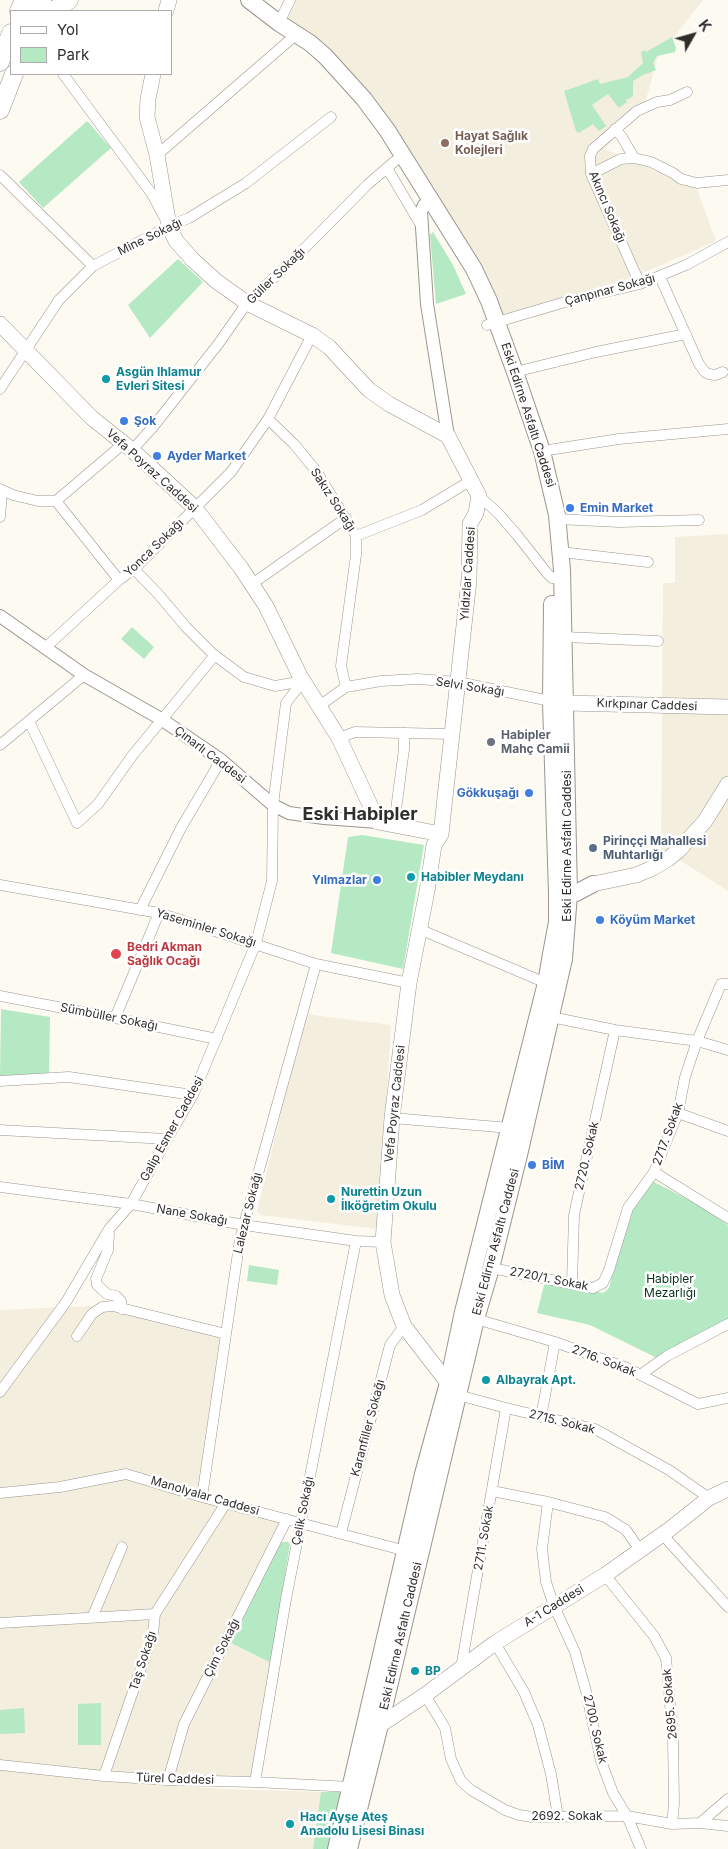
<!DOCTYPE html>
<html>
<head>
<meta charset="utf-8">
<style>
	body { margin:0 }
	#map { position:relative; width:728px; height:1849px; overflow:hidden; background:#fdfaf2; font-family:Inter,sans-serif }
	canvas { display:block }
	.legend { position:absolute; left:10px; top:10px; width:162px; height:65px; box-sizing:border-box; background:#fff; border:1px solid #acabaa; margin:0; padding:6px 9px; list-style:none; font-size:15px; color:#302e2b }
	.legend li { display:flex; align-items:center; gap:10px; height:25px }
	.legend b { width:25px; border:1px solid #acabaa }
	.north { position:absolute; left:668px; top:10px; width:50px; height:50px; -webkit-text-stroke:4px #fff; paint-order:stroke; rotate:52deg; font-size:14px; font-weight:700; line-height:20px; text-align:center; color:#302e2b }
	.north::after { content:''; display:block; margin:auto; width:18px; height:22px; background:#302e2b; clip-path:polygon(50% 0,100% 100%,50% 72%,0 100%) }
</style>
</head>
<body>
<div id="map">
<canvas width="728" height="1849"></canvas>
<ul class="legend">
<li><b style="height:6px;background:#fff"></b>Yol</li>
<li><b style="height:14px;background:#b5e9c3"></b>Park</li>
</ul>
<div class="north">K</div>
</div>
<script>
const ctx = document.querySelector('canvas').getContext('2d');
ctx.lineJoin = 'round';
function fillPath(path, color) { ctx.fillStyle = color; ctx.fill(path, 'evenodd'); }
const shape = rows => new Path2D(rows.map(r => 'M' + r).join(''));
function stroke(path, color, width, dash) { ctx.strokeStyle = color; ctx.lineWidth = width; ctx.lineCap = dash ? 'butt' : 'round'; ctx.setLineDash(dash || []); ctx.stroke(path); }
function drawText(font, color, halo, rows, align = 'center') {
  ctx.font = font + ' Inter,sans-serif'; ctx.lineWidth = 5; ctx.setLineDash([]); ctx.textBaseline = 'middle'; ctx.strokeStyle = halo; ctx.fillStyle = color; for (const [text, x, y, turn = 0] of rows) {
    ctx.save(); ctx.translate(x, y); ctx.rotate((+turn || 0) * Math.PI / 180); ctx.textAlign = isNaN(turn) ? turn : align; if (halo) ctx.strokeText(text, 0, 0); ctx.fillText(text, 0, 0); ctx.restore();
  }
}
fillPath(shape([
	[293,0,703,0,657,59,644,107,604,149,697,189,716,241,554,312,505,324,396,136,284,17],
	[728,534,728,891,673,856,661,856,663,583,675,583,675,537],
	[305,1014,391,1025,378,1229,260,1215,257,1211],
	[117,1305,227,1335,203,1496,288,1521,227,1641,271,1663,253,1780,158,1784,225,1789,321,1792,313,1849,0,1849,0,1310]
]), '#f4eedf');
fillPath(shape([
	[672,37,676,48,675,52,657,56,653,63,656,70,643,75,633,81,633,96,626,100,627,102,619,108,608,94,592,105,606,126,599,131,593,124,579,133,576,131,564,91,598,79,600,84,628,77,643,63,641,52,645,50,646,52],
	[87,121,111,148,43,208,19,182],
	[433,232,453,265,466,294,436,304,430,235],
	[178,259,203,282,150,338,128,305],
	[132,627,154,647,144,659,121,639],
	[362,835,424,845,403,969,331,953,348,837],
	[1,1009,50,1017,49,1074,0,1076],
	[650,1180,695,1203,728,1225,728,1320,659,1359,590,1325,537,1313,545,1281,603,1293,609,1288,629,1211],
	[249,1265,279,1270,277,1285,247,1281],
	[279,1542,288,1542,290,1544,271,1663,231,1643],
	[101,1703,101,1745,78,1745,78,1704],
	[24,1708,25,1733,0,1734,0,1710],
	[321,1792,343,1792,331,1849,313,1849]
]), '#b5e9c3');
const minor = shape([
	[279,23,290,0],
	[63,74,152,194,164,217],
	[615,129,622,137,634,158],
	[157,155,291,39],
	[387,168,422,227],
	[591,174,621,159,634,158,651,162,673,173,681,179,697,183,728,180],
	[0,175,93,266],
	[660,277,699,364,705,372,709,374,715,375,723,372],
	[640,284,591,174,590,156,593,149,637,111,657,102,670,100,687,92],
	[487,325,572,300,640,284,686,265,728,242],
	[515,372,596,352,686,334],
	[0,389,59,300,93,266,169,226,189,218,246,183,331,117],
	[268,419,294,444,317,472,356,536,356,555,341,666,346,687],
	[132,450,153,427,219,343,247,303,296,257,367,185,395,161],
	[542,451,619,439,728,429],
	[0,489,13,495,38,501,56,501],
	[479,496,498,513,517,535,547,573,552,578,562,579],
	[56,501,119,580],
	[56,501,123,444],
	[0,517,2,491],
	[557,519,619,522,699,520],
	[356,536,422,510,470,481],
	[561,552,648,562],
	[134,569,159,595,186,627,213,654,244,677,275,686,303,681],
	[252,584,346,518],
	[564,637,658,641],
	[45,648,119,580,134,569,231,472,268,419,312,335],
	[319,706,346,687,381,681,418,679,458,682,555,702],
	[29,721,77,823,98,804,132,756,215,655],
	[339,738,355,732,452,734],
	[0,745,84,675],
	[394,825,404,749,404,733],
	[0,885,159,913,316,964,409,983],
	[140,910,181,828,221,760],
	[419,929,546,983],
	[728,984,721,984,697,1041,685,1077,678,1113,654,1172,728,1218],
	[0,996,115,1018,217,1039],
	[551,1017,615,1030,697,1041,728,1050],
	[115,1018,159,913],
	[0,1081,69,1077,193,1095],
	[678,1113,728,1131],
	[392,1118,510,1128],
	[0,1130,167,1139],
	[0,1187,131,1204,244,1225,356,1241,383,1242],
	[109,1234,108,1250,96,1279,97,1285,107,1294,116,1296,121,1301,122,1309],
	[491,1268,593,1288,603,1283,609,1270,628,1208,654,1172],
	[572,1284,574,1215,615,1030],
	[476,1319,555,1342,627,1368,698,1404,728,1398],
	[77,1336,92,1314,102,1307,113,1306,226,1334],
	[640,1375,667,1356,728,1324],
	[0,1392,66,1302,109,1229,131,1204,167,1139,193,1095,256,943,272,881,273,805,286,703,303,681],
	[458,1395,506,1408,595,1429,669,1470,709,1498],
	[541,1417,555,1342],
	[492,1491,548,1502,605,1517,626,1530,640,1550],
	[0,1493,60,1487,126,1474,202,1497,406,1551],
	[202,1497,240,1239,316,964],
	[548,1502,542,1549,546,1582,554,1606,575,1652,586,1691,601,1761,613,1793,627,1816,641,1849],
	[341,1533,390,1345,404,1326],
	[662,1534,728,1607],
	[605,1575,654,1636,666,1658,673,1738,674,1804,672,1824],
	[92,1618,122,1547],
	[0,1623,155,1614],
	[495,1643,524,1692,538,1725,551,1774,558,1817],
	[461,1668,506,1408],
	[425,1695,445,1728,451,1759,461,1781,471,1790,505,1810,519,1815,532,1817,627,1816,672,1824,700,1823,728,1826],
	[0,1765,104,1776,168,1780,255,1782,351,1787],
	[104,1776,153,1633,155,1614,226,1503],
	[168,1780,184,1724,287,1519],
	[255,1782,286,1599,356,1241],
	[700,1823,728,1799]
]);
const tertiary = shape([
	[432,201,424,205,421,212,427,304,448,436],
	[0,616,84,675,161,719,221,760,273,805,289,813,324,818,378,822]
]);
const secondary = shape([
	[166,11,169,0],
	[153,74,148,99,147,117,157,155,169,226,176,241,193,260,216,281,247,303,312,335,329,347,369,390,389,404,448,436,479,496,476,513,470,524,469,580,441,834,434,845,427,891,409,983,392,1118,383,1242,392,1295,404,1326,448,1383],
	[0,324,92,418,132,450,195,508,241,568,266,606,300,676,339,738,378,822,441,834],
	[566,703,728,707],
	[593,884,636,875,653,868,668,859,679,850,705,821,728,784],
	[380,1725,425,1695,495,1643,605,1575,670,1529,709,1498,728,1489]
]);
const primary = shape([
	[249,0,279,23,310,43,325,56,364,99,387,130,474,269,489,301,515,372,542,451,557,515,562,570,569,894,564,959,519,1155,491,1268,476,1319,380,1725,349,1849],
	[563,888,569,894,576,893,593,884],
	[336,1849,423,1474,448,1383,463,1312,546,983,551,954,557,922,557,894,551,702,552,604]
]);
const trunk = shape([
	[19,11,24,0],
	[38,11,42,0],
	[53,11,69,0],
	[0,62,11,33],
	[0,110,14,74]
]);
stroke(minor, '#99968f', 11);
stroke(tertiary, '#99968f', 14);
stroke(secondary, '#99968f', 16);
stroke(primary, '#99968f', 18);
stroke(trunk, '#99968f', 19);
stroke(minor, '#fff', 10);
stroke(tertiary, '#fff', 12);
stroke(secondary, '#fff', 15);
stroke(primary, '#fff', 16);
stroke(trunk, '#fff', 18);
for (const [x, y, r, color] of [
	[445,143,5,"#8d6e63"],
	[106,379,5,"#0f9aa8"],
	[124,421,5,"#3f7fe0"],
	[157,456,5,"#3f7fe0"],
	[570,508,5,"#3f7fe0"],
	[491,742,5,"#6b7280"],
	[529,793,5,"#3f7fe0"],
	[593,848,5,"#5c6f8a"],
	[411,877,5,"#0f9aa8"],
	[377,880,5,"#3f7fe0"],
	[600,920,5,"#3f7fe0"],
	[116,954,6,"#e0444e"],
	[532,1165,5,"#3f7fe0"],
	[331,1199,5,"#0f9aa8"],
	[486,1380,5,"#0f9aa8"],
	[415,1671,5,"#0f9aa8"],
	[290,1824,5,"#0f9aa8"]
]) { const dot = new Path2D(); dot.arc(x, y, r, 0, 2 * Math.PI); ctx.fillStyle = color; ctx.fill(dot); stroke(dot, '#fff', 2); }
drawText('bold 12px', '#785e54', '#fff', [
	["Hayat Sağlık",455,136],
	["Kolejleri",455,150]
], 'left');
drawText('12px', '#302e2b', '#fff', [
	["Akıncı Sokağı",607,207,67],
	["Mine Sokağı",150,237,-26],
	["Güller Sokağı",276,276,-44],
	["Çanpınar Sokağı",610,290,-15],
	["Eski Edirne Asfaltı Caddesi",528,415,72],
	["Vefa Poyraz Caddesi",152,471,42],
	["Sakız Sokağı",333,500,57],
	["Yonca Sokağı",154,548,-44],
	["Yıldızlar Caddesi",468,574,-86],
	["Selvi Sokağı",470,687,9],
	["Kırkpınar Caddesi",647,705,2],
	["Çınarlı Caddesi",210,755,37],
	["Eski Edirne Asfaltı Caddesi",567,846,-90],
	["Yaseminler Sokağı",206,928,17],
	["Sümbüller Sokağı",109,1017,11],
	["Vefa Poyraz Caddesi",395,1104,-84],
	["Galip Esmer Caddesi",172,1129,-61],
	["2717. Sokak",668,1134,-70],
	["2720. Sokak",587,1156,-77],
	["Lalezar Sokağı",248,1213,-76],
	["Nane Sokağı",192,1215,10],
	["Eski Edirne Asfaltı Caddesi",496,1242,-75],
	["2720/1. Sokak",549,1279,11],
	["2716. Sokak",604,1361,21],
	["2715. Sokak",562,1422,14],
	["Karanfiller Sokağı",368,1428,-75],
	["Manolyalar Caddesi",205,1496,16],
	["Çelik Sokağı",303,1511,-79],
	["2711. Sokak",484,1538,-80],
	["A-1 Caddesi",554,1606,-32],
	["Eski Edirne Asfaltı Caddesi",401,1636,-77],
	["Çim Sokağı",222,1648,-63],
	["Taş Sokağı",143,1661,-72],
	["2695. Sokak",670,1704,-95],
	["2700. Sokak",595,1729,77],
	["Türel Caddesi",175,1779,2],
	["2692. Sokak",567,1816]
]);
drawText('bold 12px', '#0d838f', '#fff', [
	["Asgün Ihlamur",116,372],
	["Evleri Sitesi",116,386],
	["Habibler Meydanı",421,877],
	["Nurettin Uzun",341,1192],
	["İlköğretim Okulu",341,1206],
	["Albayrak Apt.",496,1380],
	["BP",425,1671],
	["Hacı Ayşe Ateş",300,1817],
	["Anadolu Lisesi Binası",300,1831]
], 'left');
drawText('bold 12px', '#366cbe', '#fff', [
	["Şok",134,421],
	["Ayder Market",167,456],
	["Emin Market",580,508],
	["Gökkuşağı",519,793,"right"],
	["Yılmazlar",367,880,"right"],
	["Köyüm Market",610,920],
	["BİM",542,1165]
], 'left');
drawText('bold 12px', '#5b616d', '#fff', [
	["Habipler",501,735],
	["Mahç Camii",501,749]
], 'left');
drawText('bold 12px', '#4e5e75', '#fff', [
	["Pirinççi Mahallesi",603,841],
	["Muhtarlığı",603,855]
], 'left');
drawText('bold 12px', '#be3a42', '#fff', [
	["Bedri Akman",127,947],
	["Sağlık Ocağı",127,961]
], 'left');
drawText('12px', '#053218', '#fff', [
	["Habipler",670,1279],
	["Mezarlığı",670,1293]
]);
drawText('bold 18px', '#302e2b', '#fff', [
	["Eski Habipler",360,815]
]);
</script>
</body>
</html>
